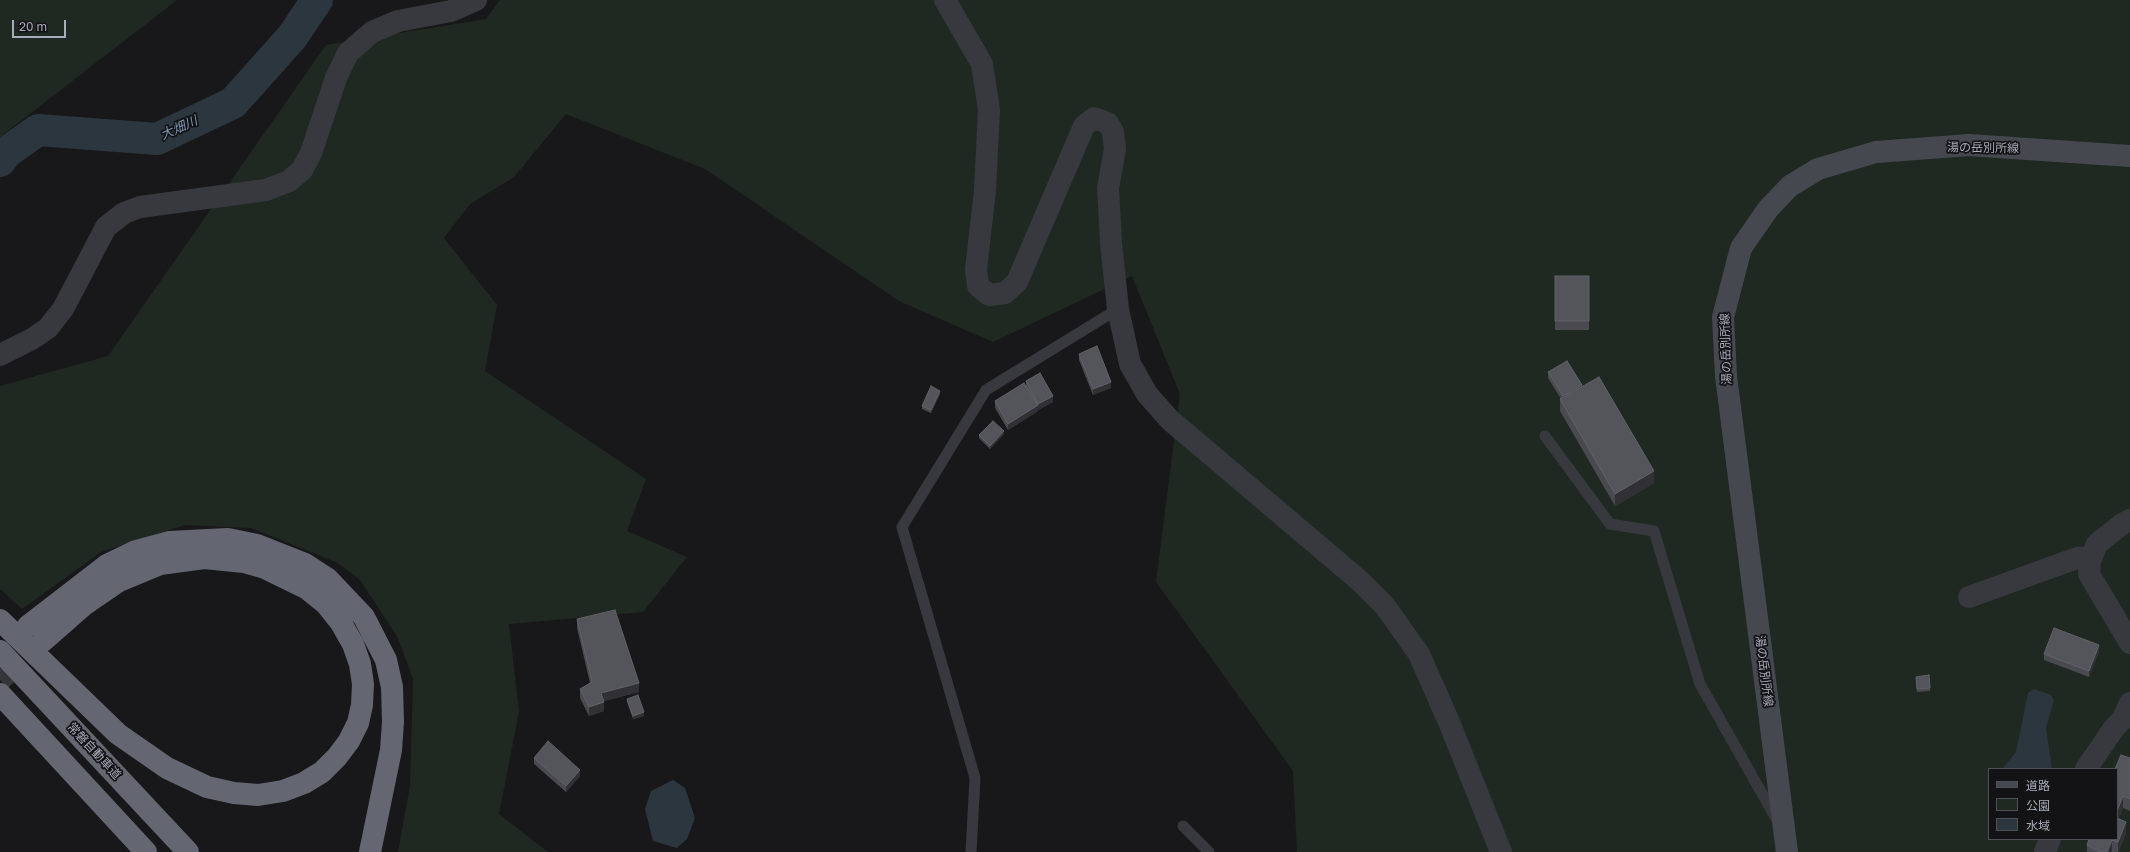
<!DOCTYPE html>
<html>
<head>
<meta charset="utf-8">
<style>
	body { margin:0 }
	#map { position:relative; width:2130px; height:852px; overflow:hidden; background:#18181a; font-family:"Golos Text","Noto Sans JP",sans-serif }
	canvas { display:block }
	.legend { position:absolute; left:1988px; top:768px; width:130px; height:72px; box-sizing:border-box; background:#131215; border:1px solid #4f5057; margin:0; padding:5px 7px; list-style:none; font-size:12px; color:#a9adbb }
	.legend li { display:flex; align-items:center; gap:8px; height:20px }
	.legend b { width:20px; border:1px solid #4f5057 }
	.scale { position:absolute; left:12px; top:20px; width:54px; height:18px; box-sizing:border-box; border:2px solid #a9adbb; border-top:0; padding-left:5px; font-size:12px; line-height:14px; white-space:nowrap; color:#a9adbb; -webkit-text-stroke:3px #131215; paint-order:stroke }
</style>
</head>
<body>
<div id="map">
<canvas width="2130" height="852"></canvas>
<ul class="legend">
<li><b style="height:5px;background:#464850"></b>道路</li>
<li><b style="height:11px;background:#1f2921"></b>公園</li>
<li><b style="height:11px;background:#2c363f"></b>水域</li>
</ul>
<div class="scale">20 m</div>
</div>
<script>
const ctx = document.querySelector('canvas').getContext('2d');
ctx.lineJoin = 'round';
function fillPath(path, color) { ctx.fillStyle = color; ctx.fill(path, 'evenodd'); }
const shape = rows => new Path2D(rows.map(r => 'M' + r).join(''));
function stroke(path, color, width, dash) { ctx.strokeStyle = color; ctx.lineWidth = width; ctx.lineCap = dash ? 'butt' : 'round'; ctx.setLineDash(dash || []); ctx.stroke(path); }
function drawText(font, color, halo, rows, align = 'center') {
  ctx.font = font + ' "Golos Text","Noto Sans JP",sans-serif'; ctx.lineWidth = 3.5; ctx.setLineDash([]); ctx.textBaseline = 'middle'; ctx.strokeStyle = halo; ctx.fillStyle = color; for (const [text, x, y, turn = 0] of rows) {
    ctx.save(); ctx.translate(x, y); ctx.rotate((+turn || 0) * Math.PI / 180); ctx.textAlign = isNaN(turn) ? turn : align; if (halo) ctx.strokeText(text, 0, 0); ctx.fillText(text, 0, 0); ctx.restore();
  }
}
fillPath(shape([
	[0,0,177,0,0,137],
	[500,0,2130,0,2130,852,1297,852,1293,771,1156,582,1180,394,1132,276,993,342,899,301,705,169,566,114,514,177,470,204,444,238,497,305,485,371,646,479,627,531,687,557,643,612,509,624,519,712,499,814,548,852,398,852,410,786,413,679,398,638,360,580,338,563,251,528,185,525,101,552,22,609,0,589,0,386,108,356,326,45,486,19],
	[1989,769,2117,769,2117,839,1989,839]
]), '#1f2921');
fillPath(shape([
	[2034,689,2051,695,2054,700,2046,728,2052,769,2002,769,2016,752,2027,698,2028,693],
	[673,780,685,788,695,818,687,839,677,848,653,841,645,809,651,791]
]), '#2c363f');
stroke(shape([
	[0,161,7,152,38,130,157,139,233,103,292,37,317,0]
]), '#2c363f', 32);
stroke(shape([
	[0,680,43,641]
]), '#35363a', 22, [22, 11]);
stroke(shape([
	[1545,436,1610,524,1654,531,1700,684,1777,820],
	[1183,826,1209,852],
	[971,852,975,778,902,527,986,390,1118,309]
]), '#38393f', 11);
stroke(shape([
	[945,0,982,64,989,110,985,191,976,269,978,286,989,295,1005,293,1017,282,1084,126,1094,118,1108,123,1113,132,1115,149,1108,188,1111,243,1118,309,1130,364,1147,394,1170,420,1360,581,1385,606,1419,654,1449,722,1501,852],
	[0,355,32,339,48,328,63,309,106,227,124,213,140,207,266,190,289,181,302,170,311,153,336,78,348,53,372,32,398,21,451,11,476,0],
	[2130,520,2122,524,2097,544,2090,561,2089,574,2130,643],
	[1969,597,2077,558,2091,557],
	[2086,769,2114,728,2123,719,2130,703],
	[2045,852,2050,839]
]), '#38393f', 22);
stroke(shape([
	[1787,852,1726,376,1723,317,1741,248,1768,209,1790,186,1818,169,1876,152,1969,145,2130,156]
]), '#464850', 22);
stroke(shape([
	[0,620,118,734,167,768,207,787,234,793,258,795,283,791,304,783,322,772,337,757,349,741,358,723,362,705,363,684,360,664,353,644,341,623,326,604,306,588,265,568,244,562,204,558,160,564,119,581,84,605,43,641],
	[28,626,107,565,136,551,169,542,228,539,257,545,305,564,328,579,364,617,386,660,392,687,393,722,391,750,370,852],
	[0,651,188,852],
	[0,694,146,852]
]), '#646771', 22);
fillPath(shape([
	[1555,276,1589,276,1589,330,1555,330],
	[1079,354,1111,388,1093,395,1079,360],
	[1548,372,1582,387,1654,483,1615,506,1560,411,1560,399,1561,399,1548,378],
	[1026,381,1053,402,1038,410,1038,408,1038,411,1008,430,995,408,995,401,1026,386],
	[940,394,931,413,922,409,922,406],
	[1004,434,990,449,979,438,979,435],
	[577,619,639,692,604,701,604,711,589,716,580,698,580,689,590,683,577,628],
	[2099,651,2089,677,2044,660,2044,654],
	[1916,677,1930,688,1930,691,1917,692],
	[627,699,644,716,633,719,627,702],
	[534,758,580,776,566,792,534,764],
	[2130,758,2130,811,2123,808,2118,819,2126,834,2118,852,2087,852,2087,845,2117,839,2117,769]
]), '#49494f');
fillPath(shape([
	[1111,382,1111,388,1093,395,1093,389],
	[1582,385,1582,391,1563,402,1563,396],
	[940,391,940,394,931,413,931,410],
	[1053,396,1053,402,1038,410,1038,404],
	[1038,405,1038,411,1008,430,1008,424],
	[1004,431,1004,434,990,449,990,446],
	[1654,471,1654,483,1615,506,1615,494],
	[2099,645,2099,651,2089,677,2089,671],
	[639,683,639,692,601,702,601,693],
	[604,702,604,711,589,716,589,707],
	[644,712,644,716,633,719,633,716],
	[580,770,580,776,566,792,566,786],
	[2123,796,2123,808,2117,823,2117,811],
	[2126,822,2126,834,2118,852,2118,842],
	[2112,840,2112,852,2107,852]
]), '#313135');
const building = shape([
	[1555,276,1589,276,1589,321,1555,321,1555,276],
	[1097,346,1111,382,1093,389,1079,354,1097,346],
	[1567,361,1582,385,1563,396,1548,372,1567,361],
	[1040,373,1053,396,1038,404,1026,381,1040,373],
	[1599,377,1654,471,1615,494,1560,399,1599,377],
	[1024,383,1038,405,1008,424,995,401,1024,383],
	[931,386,940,391,931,410,922,406,931,386],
	[993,421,1004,431,990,446,979,435,993,421],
	[615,610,639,683,601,693,604,702,589,707,580,689,592,682,577,619,615,610],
	[2054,628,2099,645,2089,671,2044,654,2054,628],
	[1929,675,1930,688,1917,689,1916,677,1929,675],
	[638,695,644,712,633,716,627,699,638,695],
	[548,741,580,770,566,786,534,758,548,741],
	[2121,755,2130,758,2130,799,2123,796,2117,811,2117,769,2115,769,2121,755],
	[2117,818,2126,822,2118,842,2112,840,2107,852,2100,852,2087,845,2089,839,2117,839,2117,818]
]);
fillPath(building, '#54545b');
stroke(building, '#61626a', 1);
drawText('12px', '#a9adbb', '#131215', [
	["湯の岳別所線",1983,148,1],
	["湯の岳別所線",1726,349,-92],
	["湯の岳別所線",1764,671,83],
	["常磐自動車道",94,751,47]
]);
drawText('italic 13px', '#7d9ab9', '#131215', [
	["大畑川",179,128,-24]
]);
</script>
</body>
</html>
